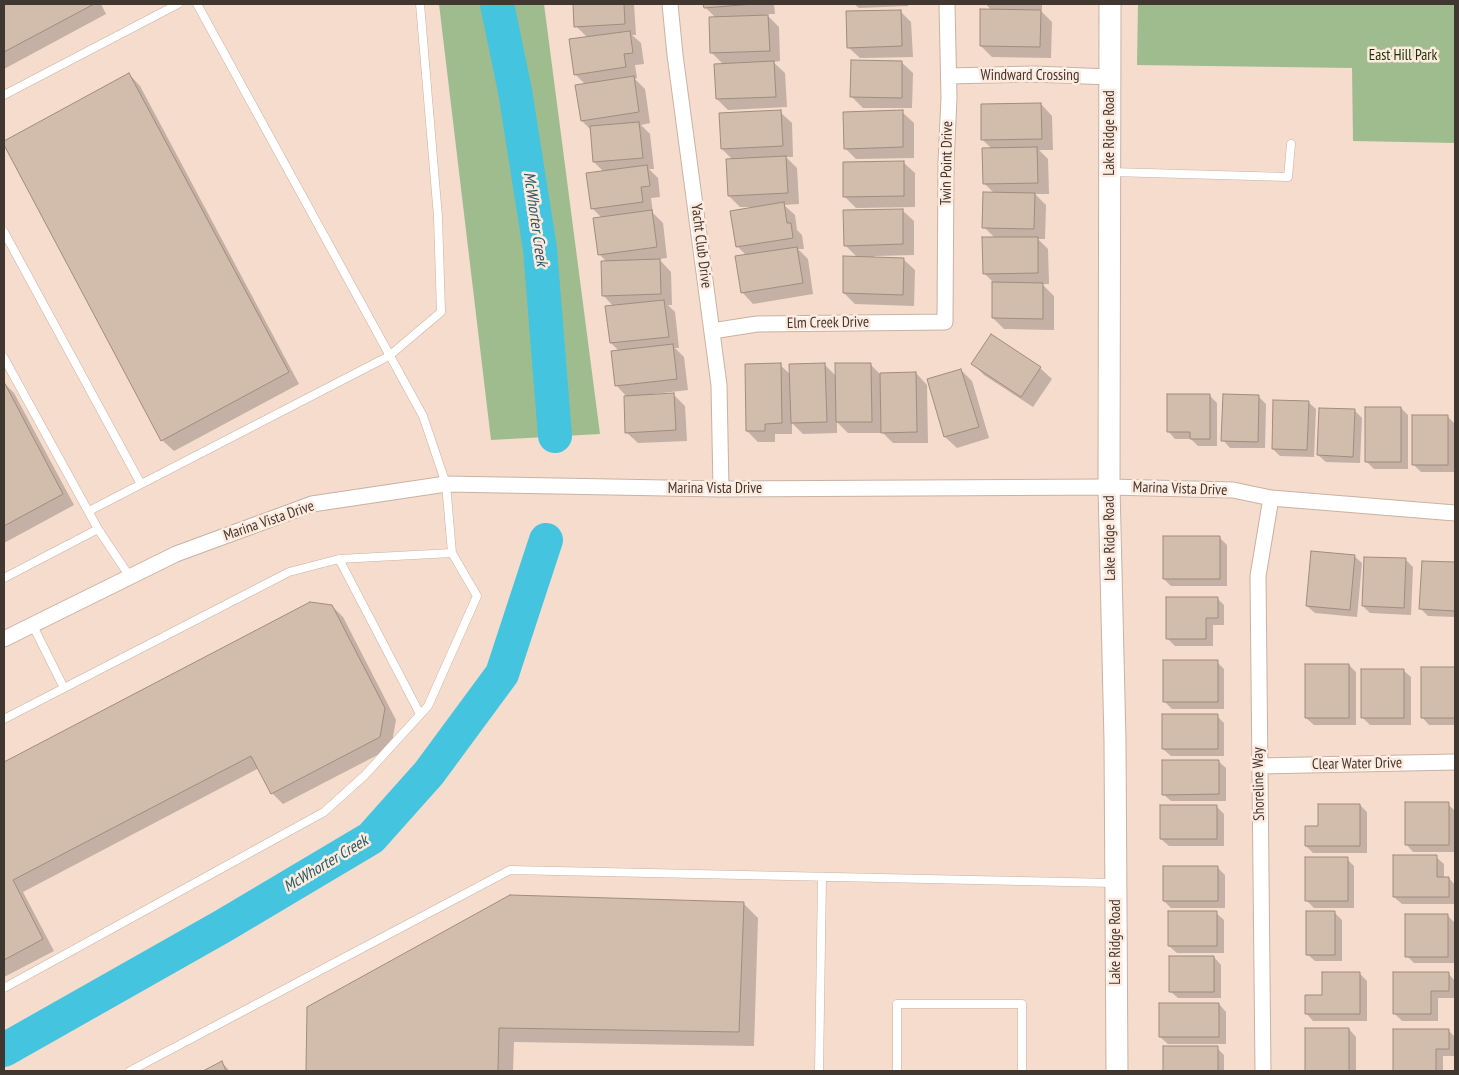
<!DOCTYPE html>
<html>
<head>
<meta charset="utf-8">
<style>
	body { margin:0 }
	#map { position:relative; width:1459px; height:1075px; overflow:hidden; background:#f5dccd; font-family:"PT Sans Narrow",sans-serif }
	canvas { display:block }
	.frame { position:absolute; inset:0; border:5px solid #413731; pointer-events:none }
</style>
</head>
<body>
<div id="map">
<canvas width="1459" height="1075"></canvas>
<div class="frame"></div>
</div>
<script>
const ctx = document.querySelector('canvas').getContext('2d');
ctx.lineJoin = 'round';
function fillPath(path, color) { ctx.fillStyle = color; ctx.fill(path, 'evenodd'); }
const shape = rows => new Path2D(rows.map(r => 'M' + r).join(''));
function stroke(path, color, width, dash) { ctx.strokeStyle = color; ctx.lineWidth = width; ctx.lineCap = dash ? 'butt' : 'round'; ctx.setLineDash(dash || []); ctx.stroke(path); }
function drawText(font, color, halo, rows, align = 'center') {
  ctx.font = font + ' "PT Sans Narrow",sans-serif'; ctx.lineWidth = 5; ctx.setLineDash([]); ctx.textBaseline = 'middle'; ctx.strokeStyle = halo; ctx.fillStyle = color; for (const [text, x, y, turn = 0] of rows) {
    ctx.save(); ctx.translate(x, y); ctx.rotate((+turn || 0) * Math.PI / 180); ctx.textAlign = isNaN(turn) ? turn : align; if (halo) ctx.strokeText(text, 0, 0); ctx.fillText(text, 0, 0); ctx.restore();
  }
}
fillPath(shape([
	[439,4,544,4,600,434,491,440],
	[1138,4,1455,4,1455,143,1353,141,1352,68,1137,65]
]), '#9fbc8f');
fillPath(shape([
	[4,4,101,4,106,14,4,69],
	[575,4,634,4,636,35,632,35,641,43,644,64,635,65,637,78,635,79,645,89,650,123,641,125,650,134,654,169,649,169,658,178,660,197,651,198,653,213,663,223,667,258,659,259,671,272,672,305,668,305,675,312,679,348,675,348,684,357,688,390,653,394,653,396,674,395,685,406,687,441,638,443,626,432,627,397,616,385,620,352,611,343,614,307,603,295,607,262,600,255,602,218,592,208,604,172,594,162,591,130,582,121,586,85,575,74,588,38,576,26],
	[705,4,774,4,775,14,766,14,779,27,780,61,773,62,785,73,787,107,728,110,717,99,723,64,711,52,716,18,705,7],
	[854,4,908,4,908,6,859,8],
	[986,4,1042,4,1042,10,1040,10,1052,22,1051,58,992,57,981,46,992,11],
	[900,11,911,22,913,57,860,58,848,47],
	[901,62,913,73,912,108,863,108,852,97],
	[129,74,140,86,299,384,174,451,162,440,4,142],
	[1041,104,1052,116,1053,150,1039,150,1048,159,1049,194,1035,194,1046,205,1045,239,1038,239,1048,249,1049,284,1042,284,1054,296,1054,330,1004,329,993,318,994,283,984,273,995,238,984,227,994,193,984,183,992,149,983,140],
	[780,112,792,123,793,157,786,157,797,168,799,204,784,205,795,215,797,230,802,235,804,249,798,249,808,259,813,294,753,304,742,292,747,256,737,246,752,207,740,207,729,196,733,160,722,149],
	[902,112,914,123,914,158,856,159,845,148],
	[903,162,915,173,915,207,856,208,845,197],
	[902,210,914,221,914,255,874,256,874,258,903,259,915,270,914,306,855,304,844,293,858,258,845,245],
	[824,364,837,377,870,364,880,374,916,373,927,385,928,443,893,443,883,433,848,433,837,422,837,433,803,434,792,423,792,434,775,434,775,442,758,442,747,431,780,365,791,375],
	[973,364,1040,368,1052,379,1033,407,984,375],
	[961,370,972,381,989,438,957,448,945,437,928,380],
	[4,383,14,393,74,505,4,543],
	[1209,395,1217,403,1217,446,1198,446,1191,439,1175,439,1168,431],
	[1259,397,1266,404,1265,448,1230,448,1223,440],
	[1308,402,1316,409,1314,457,1280,456,1273,449],
	[1401,408,1408,415,1408,469,1374,469,1366,461],
	[1354,410,1362,418,1360,463,1326,462,1318,455],
	[1447,416,1455,424,1455,472,1421,472,1414,465],
	[1219,537,1227,545,1227,586,1171,586,1164,579],
	[1354,556,1362,563,1357,617,1315,613,1307,606],
	[1406,560,1413,567,1411,615,1370,613,1363,606],
	[1423,562,1455,564,1455,617,1428,616,1420,608],
	[1217,598,1224,605,1224,625,1213,625,1213,646,1175,646,1168,639],
	[310,604,332,606,343,617,396,720,391,748,283,804,272,793,259,768,23,892,54,951,4,977,4,764],
	[1217,662,1224,669,1224,709,1172,709,1165,702],
	[1349,665,1356,672,1356,725,1314,725,1306,718],
	[1422,669,1455,669,1455,725,1429,725,1422,717],
	[1403,670,1411,677,1411,725,1370,725,1362,717],
	[1217,716,1224,723,1224,756,1171,756,1163,749],
	[1218,761,1226,768,1226,801,1171,801,1163,794],
	[1448,804,1455,811,1455,852,1413,852,1406,844],
	[1360,805,1367,812,1367,853,1313,853,1306,846,1319,827],
	[1216,806,1224,814,1224,846,1169,846,1161,839],
	[1436,857,1444,864,1444,878,1449,878,1455,885,1455,904,1402,904,1394,897],
	[1347,859,1354,866,1354,908,1314,908,1306,900],
	[1218,868,1225,875,1225,908,1171,908,1164,901],
	[743,903,758,918,754,1046,514,1042,513,1071,308,1071,308,1008],
	[1216,913,1224,920,1224,953,1177,953,1169,946],
	[1335,913,1342,920,1342,961,1315,961,1307,954],
	[1447,915,1455,923,1455,963,1414,963,1407,956],
	[1214,957,1221,965,1221,998,1178,998,1170,991],
	[1359,973,1367,981,1367,1021,1313,1021,1306,1013,1323,996],
	[1448,973,1455,981,1455,998,1438,998,1438,1021,1402,1021,1394,1013],
	[1219,1004,1226,1012,1226,1044,1168,1044,1160,1037],
	[1349,1029,1356,1037,1356,1071,1306,1071],
	[1449,1031,1455,1037,1455,1056,1443,1056,1443,1071,1394,1071],
	[1164,1048,1217,1048,1224,1055,1224,1071,1164,1071],
	[222,1063,230,1071,206,1071]
]), '#0003');
stroke(shape([
	[497,4,515,91,540,249,555,436],
	[4,1050,223,926,371,838,429,773,502,674,546,540]
]), '#44c4de', 34);
const building = shape([
	[4,4,94,4,4,52,4,4],
	[573,4,624,4,625,24,574,27,573,4],
	[703,4,753,4,704,8,703,4],
	[980,9,1041,10,1040,47,980,46,980,9],
	[901,10,902,46,847,48,846,11,901,10],
	[768,15,770,51,710,53,709,17,768,15],
	[630,31,633,53,624,54,626,67,574,75,569,39,630,31],
	[851,60,902,61,902,98,850,97,851,60],
	[774,61,776,97,716,99,714,64,774,61],
	[129,73,289,372,161,441,4,145,4,141,129,73],
	[634,76,639,112,581,121,575,85,634,76],
	[1041,103,1042,139,981,140,981,104,1041,103],
	[781,110,783,146,721,149,719,113,781,110],
	[903,110,903,147,844,149,843,112,903,110],
	[639,122,643,158,593,162,590,126,639,122],
	[1037,147,1038,183,983,184,982,148,1037,147],
	[786,156,788,193,728,196,726,159,786,156],
	[904,161,904,196,843,197,843,162,904,161],
	[647,165,650,186,641,187,643,202,591,209,586,173,647,165],
	[983,192,1035,193,1034,229,982,228,983,192],
	[784,202,787,223,791,223,793,238,736,247,730,211,784,202],
	[903,209,903,244,844,246,843,210,903,209],
	[652,210,657,247,598,255,593,218,652,210],
	[982,237,1038,237,1038,273,983,274,982,237],
	[797,247,803,283,741,293,735,256,797,247],
	[843,256,904,258,903,295,843,293,843,256],
	[660,259,661,294,602,296,601,261,660,259],
	[992,282,1043,283,1043,319,992,318,992,282],
	[664,300,669,337,610,343,605,306,664,300],
	[991,334,1041,367,1021,397,971,364,991,334],
	[673,344,677,379,615,386,611,351,673,344],
	[781,363,782,423,765,424,765,431,746,431,745,364,781,363],
	[825,363,827,422,791,423,789,364,825,363],
	[835,363,871,363,872,422,836,422,835,363],
	[961,369,979,427,944,437,927,379,961,369],
	[916,372,917,432,881,433,880,373,916,372],
	[4,382,63,494,4,526,4,382],
	[674,393,676,430,625,433,624,396,674,393],
	[1167,394,1210,394,1210,439,1190,439,1190,432,1167,432,1167,394],
	[1223,394,1259,395,1258,442,1221,441,1223,394],
	[1273,400,1309,401,1307,450,1272,449,1273,400],
	[1365,407,1401,407,1401,462,1365,462,1365,407],
	[1319,408,1355,409,1353,457,1317,455,1319,408],
	[1412,415,1448,415,1448,465,1412,465,1412,415],
	[1163,536,1220,536,1220,579,1163,579,1163,536],
	[1311,551,1355,555,1350,610,1306,606,1311,551],
	[1364,557,1406,558,1404,608,1362,606,1364,557],
	[1422,561,1455,562,1455,611,1419,609,1422,561],
	[1166,597,1218,597,1218,618,1206,618,1206,639,1166,639,1166,597],
	[310,602,332,605,385,708,380,737,271,794,251,756,13,880,43,939,4,960,4,762,310,602],
	[1163,660,1218,660,1218,702,1163,702,1163,660],
	[1305,664,1349,664,1349,718,1305,718,1305,664],
	[1421,667,1455,667,1455,718,1421,718,1421,667],
	[1361,669,1404,669,1404,718,1361,718,1361,669],
	[1162,714,1218,714,1218,749,1162,749,1162,714],
	[1162,760,1219,760,1219,794,1162,795,1162,760],
	[1405,802,1449,802,1449,845,1405,845,1405,802],
	[1318,804,1360,804,1360,846,1305,846,1305,826,1318,826,1318,804],
	[1160,805,1217,805,1217,839,1160,839,1160,805],
	[1393,855,1437,855,1437,877,1449,877,1449,897,1393,897,1393,855],
	[1305,857,1348,857,1348,901,1305,901,1305,857],
	[1163,866,1218,866,1218,901,1163,901,1163,866],
	[510,895,744,902,739,1032,499,1028,498,1071,306,1071,307,1007,510,895],
	[1168,911,1217,911,1217,946,1168,946,1168,911],
	[1306,911,1335,911,1335,955,1306,955,1306,911],
	[1405,914,1448,914,1448,957,1405,957,1405,914],
	[1169,956,1214,956,1214,992,1169,992,1169,956],
	[1322,972,1360,972,1360,1014,1305,1014,1305,995,1322,995,1322,972],
	[1393,972,1449,972,1449,991,1431,991,1431,1014,1393,1014,1393,972],
	[1159,1003,1219,1003,1219,1037,1159,1037,1159,1003],
	[1305,1028,1349,1028,1349,1071,1305,1071,1305,1028],
	[1393,1029,1449,1029,1449,1049,1436,1049,1436,1071,1393,1071,1393,1029],
	[1163,1046,1218,1046,1218,1071,1163,1071,1163,1046],
	[222,1061,226,1071,203,1071,222,1061]
]);
fillPath(building, '#d2bdac');
stroke(building, '#a08c7c', 1);
const lane = shape([
	[4,95,178,4],
	[1112,172,1288,177,1291,144],
	[4,232,141,484],
	[4,358,98,529,130,577],
	[89,511,389,356,441,312,438,217,420,4],
	[339,559,420,714],
	[4,578,98,529],
	[32,624,64,688],
	[4,719,289,572,339,559,452,553,446,484,423,416,197,4],
	[4,988,324,812,365,775,428,706,477,596,452,553],
	[130,1071,510,870,1113,883],
	[819,1071,822,877],
	[897,1071,897,1004,1022,1004,1022,1071]
]);
const street = shape([
	[670,4,675,55,719,385,721,489],
	[949,76,1033,74,1111,77],
	[712,331,757,324,945,322,946,163,949,98,947,4],
	[4,639,176,554,312,504,446,484,721,489,1109,487,1233,490,1271,498,1455,513],
	[1259,766,1455,762],
	[1263,1071,1258,576,1271,498]
]);
const secondary = shape([
	[1110,4,1109,487,1115,741,1117,1071]
]);
stroke(lane, '#c9b2a3', 9);
stroke(street, '#c9b2a3', 17);
stroke(secondary, '#c9b2a3', 23);
stroke(lane, '#fff', 8);
stroke(street, '#fff', 15);
stroke(secondary, '#fff', 21);
drawText('15px', '#173500', '#ffeade', [
	["East Hill Park",1403,56]
]);
drawText('15px', '#413731', '#ffeade', [
	["Windward Crossing",1030,76],
	["Lake Ridge Road",1110,133,-90],
	["Twin Point Drive",947,163,-89],
	["Yacht Club Drive",701,246,83],
	["Elm Creek Drive",828,323,-1],
	["Marina Vista Drive",715,489],
	["Marina Vista Drive",1180,489,2],
	["Marina Vista Drive",269,521,-19],
	["Lake Ridge Road",1110,538,-91],
	["Clear Water Drive",1357,764,-1],
	["Shoreline Way",1259,784,-91],
	["Lake Ridge Road",1116,942,-90]
]);
drawText('italic 16px', '#275b67', '#ffeade', [
	["McWhorter Creek",535,219,82],
	["McWhorter Creek",326,864,-31]
]);
</script>
</body>
</html>
